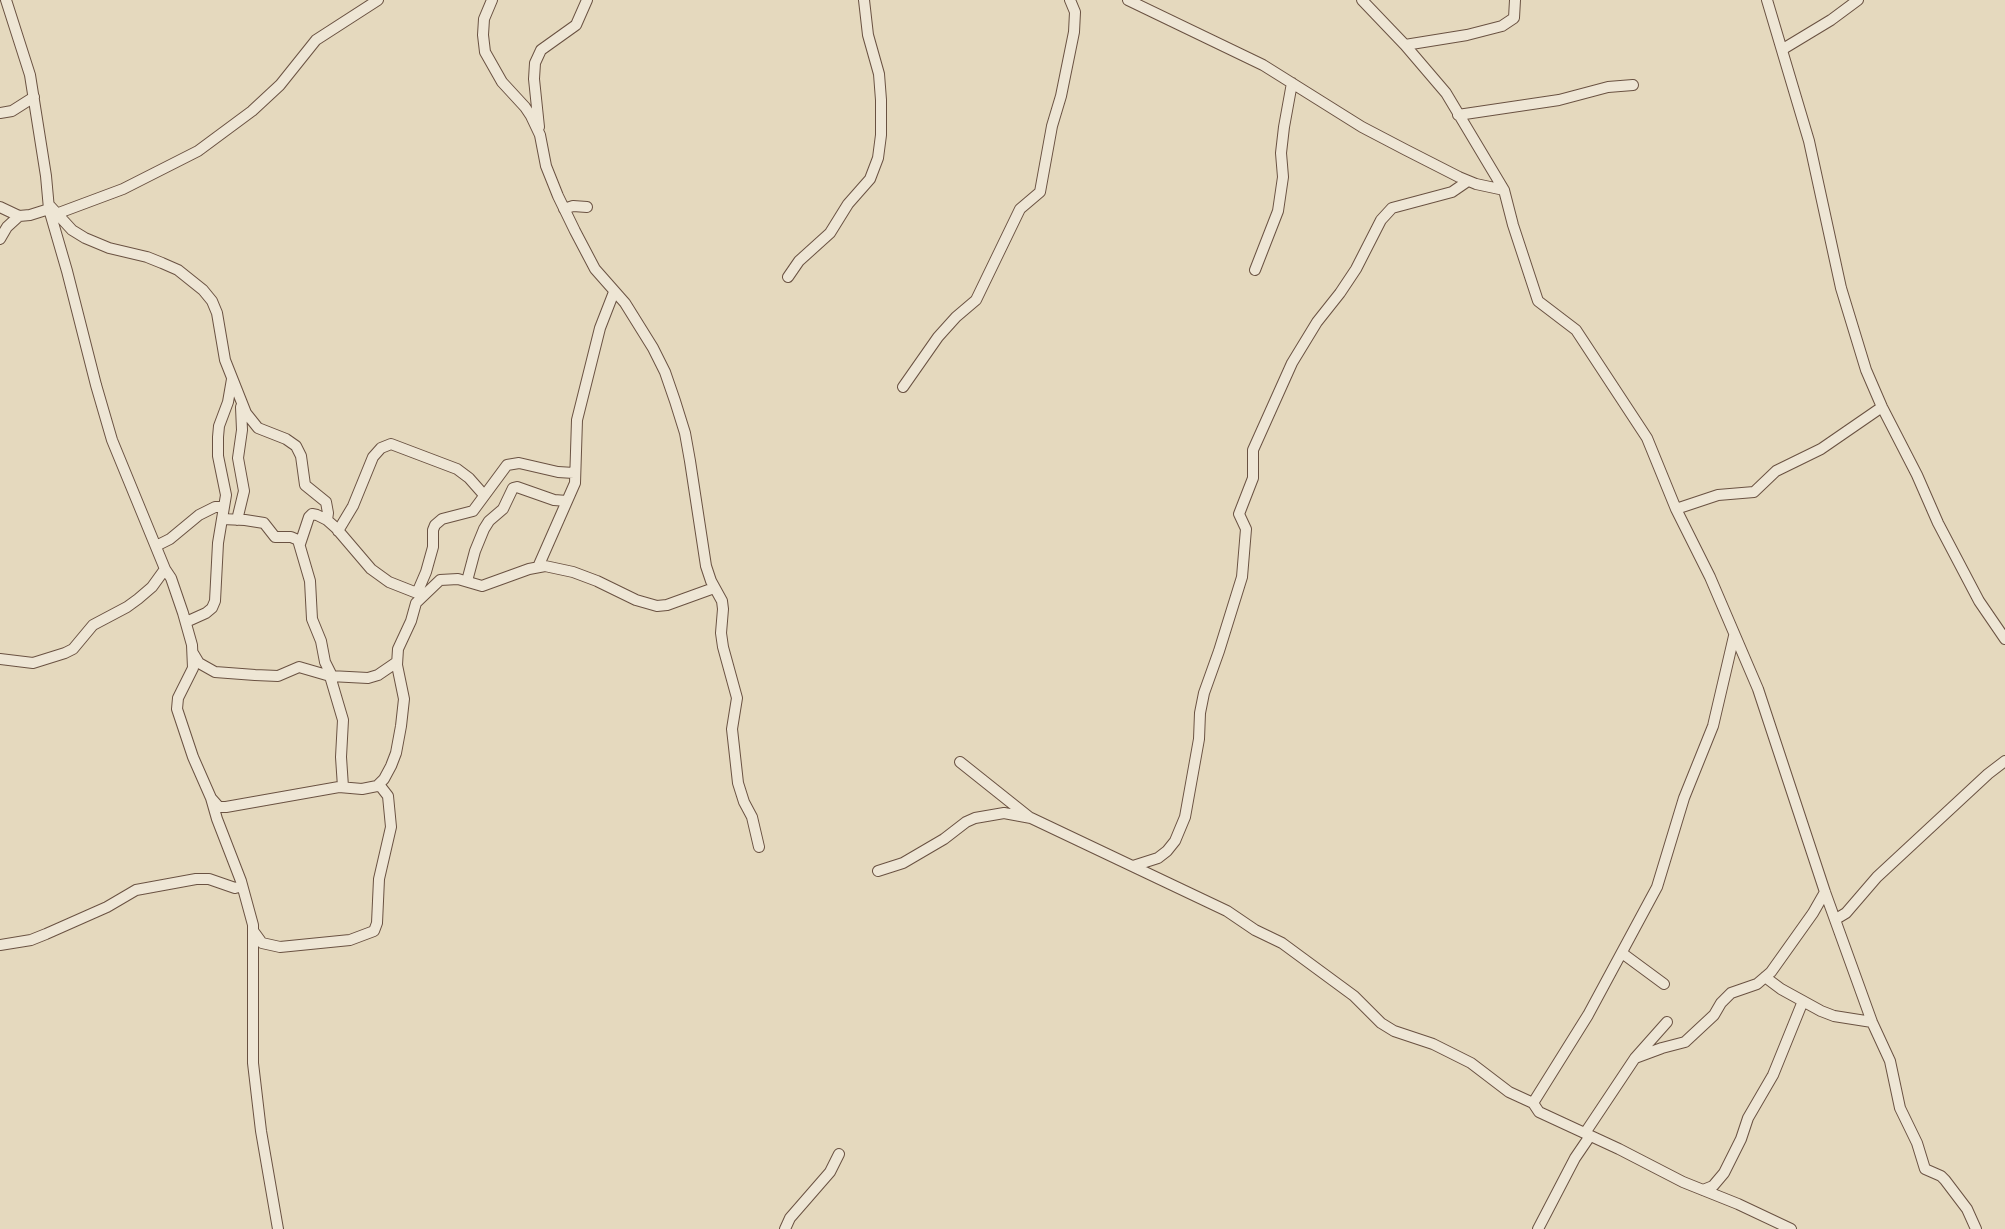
<!DOCTYPE html>
<html>
<head>
<meta charset="utf-8">
<style>
	body { margin:0 }
	canvas { display:block; background:#e5d9be }
</style>
</head>
<body>
<canvas width="2005" height="1229"></canvas>
<script>
const ctx = document.querySelector('canvas').getContext('2d');
ctx.lineJoin = 'round';
const shape = rows => new Path2D(rows.map(r => 'M' + r).join(''));
function stroke(path, color, width, dash) { ctx.strokeStyle = color; ctx.lineWidth = width; ctx.lineCap = dash ? 'butt' : 'round'; ctx.setLineDash(dash || []); ctx.stroke(path); }
const minor = shape([
	[6,0,30,75,46,176,49,209,67,271,96,385,112,440,165,569,171,578,183,613,192,645,193,668,178,698,177,709,193,757,211,798,217,819,241,881,253,925,253,1063,261,1131,278,1229],
	[492,0,484,19,483,35,485,52,502,82,525,107,531,116,540,135,546,166,558,196,575,231,595,269,625,303,653,348,665,372,675,401,685,433,690,461,706,566,711,581,722,601,723,609,721,633,723,647,737,698,732,729,738,783,744,802,752,817,759,847],
	[1128,0,1263,65,1362,127,1406,150,1459,177,1476,184,1504,190],
	[1362,0,1405,45,1446,93,1504,190,1513,225,1538,301,1576,330,1647,438,1676,509,1710,577,1758,689,1825,892,1872,1022,1890,1061,1900,1108,1917,1143,1925,1169,1941,1176,1945,1180,1967,1209,1976,1229],
	[1767,0,1809,141,1841,288,1866,370,1882,407,1917,475,1938,523,1979,601,2005,639],
	[1405,45,1467,35,1502,26,1514,18,1515,0],
	[1783,49,1831,20,1858,0],
	[0,113,12,111,34,97],
	[1458,115,1559,100,1608,87,1633,85],
	[539,127,534,79,535,63,541,50,576,25,587,0],
	[50,206,72,230,85,238,109,248,147,257,162,263,178,270,203,290,212,301,217,313,225,360,246,413,258,428,286,439,296,446,301,456,305,485,326,502,328,513,327,520],
	[0,207,19,216,30,215,49,209,56,214,123,189,198,151,252,111,280,85,316,40,378,0],
	[564,209,573,206,587,207],
	[0,239,7,227,19,216],
	[1255,270,1278,211,1283,177,1281,153,1284,127,1292,83],
	[788,277,799,261,830,233,848,204,870,179,878,158,881,135,881,100,879,74,868,35,864,0],
	[903,387,938,337,956,317,976,300,1020,209,1040,192,1052,126,1061,96,1074,32,1075,12,1070,0],
	[1676,509,1718,495,1754,492,1776,471,1821,449,1882,407],
	[222,519,245,520,264,523,275,537,291,537,298,540,310,581,312,619,321,641,325,662,332,676],
	[237,520,244,491,238,458,242,430,241,407],
	[338,531,353,506,373,457,381,448,391,444,457,469,469,478,484,495],
	[300,544,309,517,312,514,317,515,327,520,336,528,371,569,389,582,422,595],
	[156,546,170,539,199,515,215,507,224,507],
	[538,567,575,483,577,420,600,328,614,292],
	[467,581,475,551,484,529,489,521,503,509,513,488,517,487,554,500,567,501],
	[417,593,426,572,433,547,433,530,435,525,442,519,473,511,507,465,519,463,558,472,574,473],
	[186,622,206,613,212,608,215,601,218,543,226,495,218,456,218,437,219,426,228,402,232,379],
	[193,653,199,663,215,672,255,675,278,676,299,667,330,676,368,678,378,675,397,662],
	[0,659,33,663,65,653,73,649,93,625,127,607,138,599,152,587,165,569],
	[330,676,343,720,341,757,343,787],
	[960,762,1029,817],
	[211,798,219,807,226,807,339,787,362,789,377,786,384,779,391,766,396,753,401,726,404,699,397,665,398,649,411,621,416,603,440,580,458,579,482,586,529,569,545,566,573,572,597,581,636,600,657,606,667,605,714,588],
	[1133,866,1158,858,1167,851,1175,841,1185,817,1199,739,1200,713,1204,693,1219,651,1242,577,1246,529,1239,514,1253,478,1253,450,1292,363,1317,322,1340,293,1356,269,1381,220,1392,208,1452,192,1468,181],
	[878,871,903,863,944,839,966,822,975,818,1004,813,1031,818,1227,911,1255,930,1282,943,1354,996,1381,1023,1394,1031,1433,1044,1471,1063,1509,1092,1533,1103,1539,1112,1619,1149,1683,1182,1738,1204,1791,1229],
	[1836,919,1846,913,1877,877,1988,774,2005,761],
	[254,932,262,943,280,947,350,940,374,931,377,923,379,879,391,827,388,796,381,787,377,786],
	[0,945,31,940,46,934,107,907,136,890,196,879,209,879,235,888,242,886],
	[1622,953,1664,984],
	[1765,977,1781,989,1821,1011,1834,1016,1872,1022],
	[1635,1058,1662,1048,1685,1042,1714,1015,1721,1003,1731,993,1757,984,1771,972,1813,913,1825,892],
	[1533,1103,1588,1015,1657,887,1684,798,1713,726,1734,636],
	[1585,1133,1635,1058,1667,1022],
	[1703,1190,1713,1186,1724,1173,1741,1139,1748,1118,1773,1075,1803,1001],
	[785,1229,790,1218,830,1172,839,1154],
	[1538,1229,1575,1158,1590,1136]
]);
stroke(minor, '#6a5242', 12);
stroke(minor, '#eee6d5', 10);
</script>
</body>
</html>
